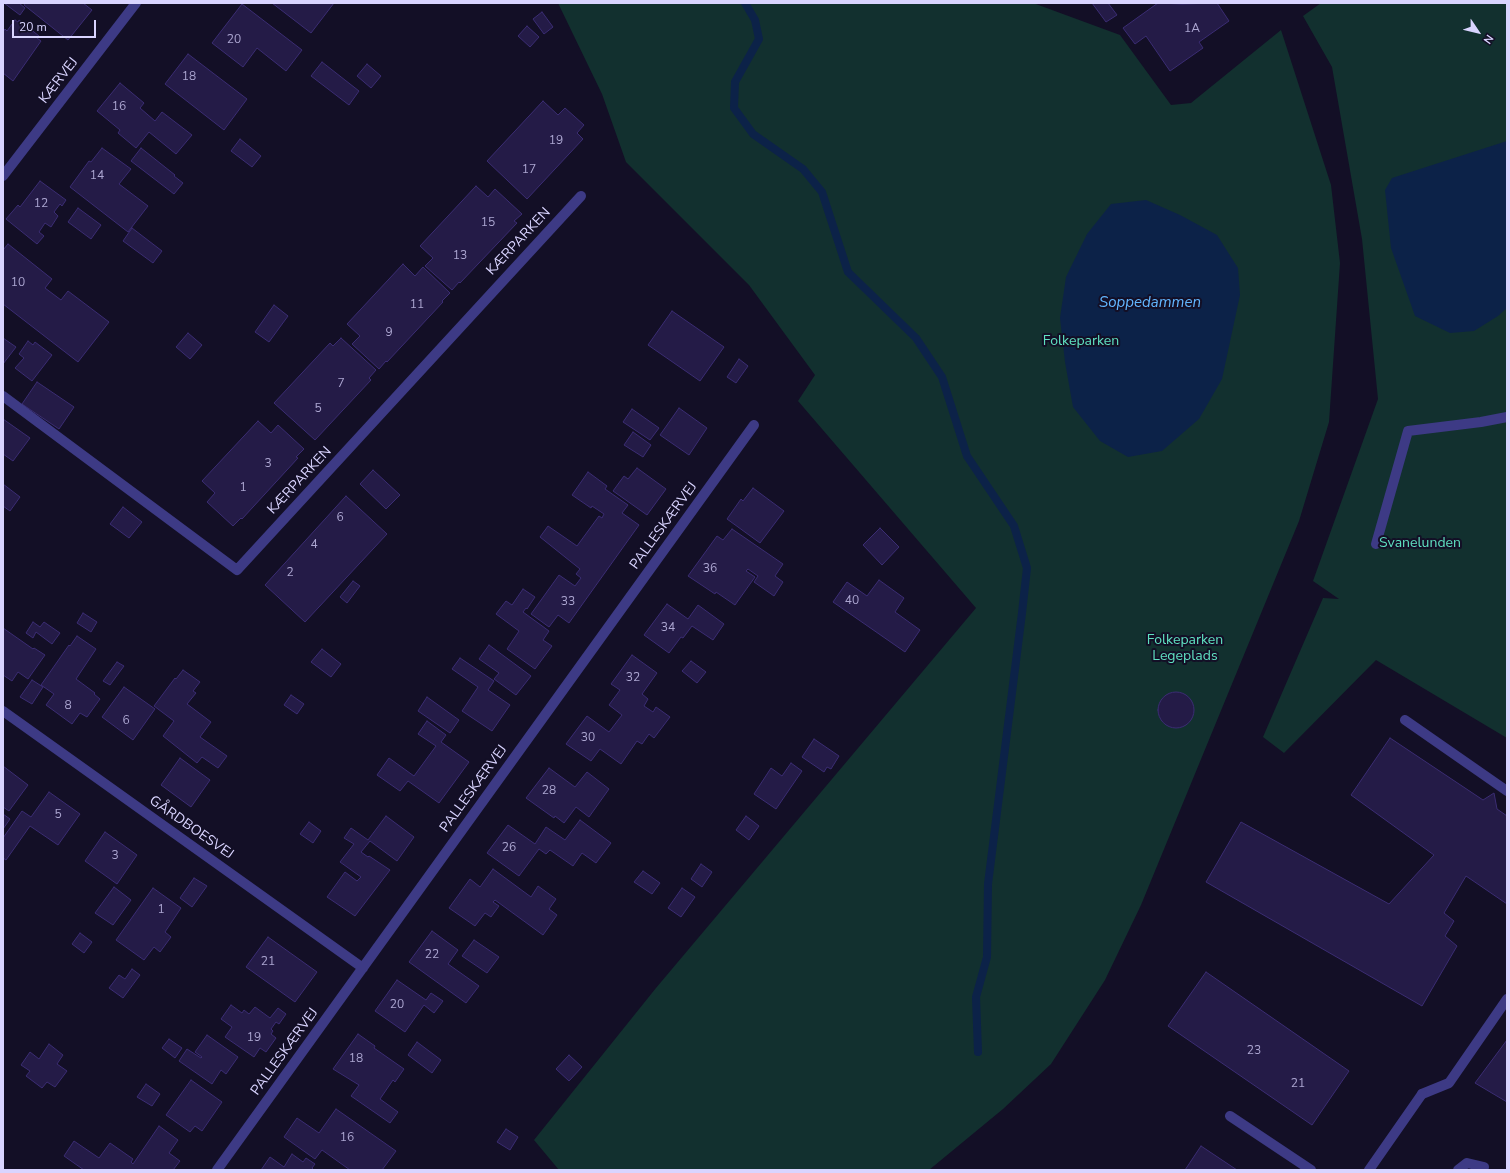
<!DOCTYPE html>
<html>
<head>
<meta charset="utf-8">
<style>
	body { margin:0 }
	#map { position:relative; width:1510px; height:1173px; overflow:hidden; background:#130f26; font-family:"Nunito Sans",sans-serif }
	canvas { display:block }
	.frame { position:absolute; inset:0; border:4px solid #d9d4ff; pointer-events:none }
	.north { position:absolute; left:1458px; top:12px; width:40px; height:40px; -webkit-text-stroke:3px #130f26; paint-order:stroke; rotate:125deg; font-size:11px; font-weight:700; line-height:16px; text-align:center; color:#d9d4ff }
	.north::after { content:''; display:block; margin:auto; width:14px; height:18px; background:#d9d4ff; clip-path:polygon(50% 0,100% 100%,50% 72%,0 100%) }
	.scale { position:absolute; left:12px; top:20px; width:84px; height:18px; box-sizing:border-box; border:2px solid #d9d4ff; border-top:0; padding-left:5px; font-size:12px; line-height:14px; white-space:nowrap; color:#d9d4ff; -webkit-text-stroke:3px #130f26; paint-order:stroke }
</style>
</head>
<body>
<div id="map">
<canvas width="1510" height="1173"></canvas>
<div class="frame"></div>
<div class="north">N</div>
<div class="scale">20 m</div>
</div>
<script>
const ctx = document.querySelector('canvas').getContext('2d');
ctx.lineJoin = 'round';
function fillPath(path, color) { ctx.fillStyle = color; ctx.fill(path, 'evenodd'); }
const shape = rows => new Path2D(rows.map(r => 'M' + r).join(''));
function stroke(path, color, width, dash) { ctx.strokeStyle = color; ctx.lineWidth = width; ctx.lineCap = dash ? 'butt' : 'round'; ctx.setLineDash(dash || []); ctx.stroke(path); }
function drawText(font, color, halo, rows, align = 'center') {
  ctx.font = font + ' "Nunito Sans",sans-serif'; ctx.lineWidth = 4; ctx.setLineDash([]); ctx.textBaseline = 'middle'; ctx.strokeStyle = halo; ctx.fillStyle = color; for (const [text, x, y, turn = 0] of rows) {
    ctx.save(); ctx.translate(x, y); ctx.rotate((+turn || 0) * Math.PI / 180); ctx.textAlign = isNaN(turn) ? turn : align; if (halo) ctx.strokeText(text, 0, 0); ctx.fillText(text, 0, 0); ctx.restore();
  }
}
fillPath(shape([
	[558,3,1033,3,1120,35,1171,105,1191,103,1281,30,1331,185,1340,263,1329,422,1299,521,1141,905,1105,980,1051,1064,1003,1109,929,1170,559,1170,534,1140,656,988,976,608,798,401,815,375,749,285,626,162,602,94],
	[1321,3,1507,3,1507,738,1376,660,1284,753,1263,737,1323,598,1339,599,1313,581,1378,399,1362,239,1332,67,1303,16]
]), '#12302f');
fillPath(shape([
	[1507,141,1507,308,1498,316,1474,331,1450,333,1415,316,1391,248,1385,190,1392,178],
	[1146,200,1180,215,1217,235,1238,268,1240,295,1222,379,1199,419,1162,451,1128,457,1100,441,1073,407,1065,362,1060,318,1066,277,1087,234,1111,204]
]), '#0c2248');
stroke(shape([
	[745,3,755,20,759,39,735,82,734,108,753,134,803,169,822,192,848,272,916,338,942,377,967,456,1014,526,1027,568,1022,613,988,884,987,957,976,997,978,1052]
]), '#0c2248', 8);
const building = shape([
	[4,3,19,3,25,8,20,15,4,3],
	[25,3,83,3,92,10,68,40,24,5,25,3],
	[272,3,334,3,311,33,272,3],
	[1092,3,1108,3,1117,15,1106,22,1092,3],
	[1158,3,1182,4,1217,3,1229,21,1199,42,1203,48,1170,71,1146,36,1135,44,1123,28,1158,3],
	[242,4,302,50,286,71,257,48,243,67,212,43,242,4],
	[542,12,553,27,544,34,533,19,542,12],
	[15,20,18,22,19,20,39,36,37,38,41,41,13,81,3,73,3,32,5,29,7,31,15,20],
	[527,26,539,37,530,47,518,36,527,26],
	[188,54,247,99,224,130,165,84,188,54],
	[322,62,359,91,349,105,311,76,322,62],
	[367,64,381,76,371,88,357,76,367,64],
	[120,83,144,103,140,108,155,121,162,112,192,135,176,154,149,132,136,148,118,133,120,130,97,111,120,83],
	[543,101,558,115,565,108,584,125,577,133,583,139,527,199,487,161,543,101],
	[240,139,261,156,252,167,231,151,240,139],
	[102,148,131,169,119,184,148,206,128,232,70,187,89,161,91,162,102,148],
	[141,148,175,175,174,176,183,183,174,194,131,161,141,148],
	[40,181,66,200,62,206,60,204,54,212,58,216,51,227,45,223,39,232,44,236,37,244,6,219,18,205,20,207,40,181],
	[476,186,488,197,495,189,522,214,514,221,517,223,460,283,459,282,452,290,425,266,433,258,420,246,476,186],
	[78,208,101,225,91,239,68,222,78,208],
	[132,228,162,251,153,263,123,241,132,228],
	[8,244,52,279,45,288,61,300,68,291,109,322,78,362,3,304,3,250,8,244],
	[403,264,415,276,423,267,450,293,442,301,443,302,387,362,386,361,379,369,352,344,360,336,347,324,403,264],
	[274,305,288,316,269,342,255,332,274,305],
	[672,311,724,347,700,381,648,345,672,311],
	[188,333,202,345,190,359,176,347,188,333],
	[3,338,16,347,3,364,3,338],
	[341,338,376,370,369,378,371,380,315,440,274,403,330,343,333,346,341,338],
	[28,341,33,345,35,342,52,355,32,381,15,368,24,358,19,354,28,341],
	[739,359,748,366,736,383,727,377,739,359],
	[37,382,74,407,59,429,22,404,37,382],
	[679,408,707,428,689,455,660,435,679,408],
	[632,409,659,428,650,440,623,422,632,409],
	[3,419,30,438,13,461,3,454,3,419],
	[258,421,271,433,278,425,304,449,296,457,298,458,242,519,241,518,233,526,207,502,215,493,202,481,258,421],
	[633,432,651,445,643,457,624,445,633,432],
	[637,468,666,489,647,515,613,491,624,476,628,479,637,468],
	[373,470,400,495,386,509,360,484,373,470],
	[588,472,607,486,605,489,628,505,622,513,639,525,569,623,558,615,549,627,531,614,559,575,575,586,581,578,576,574,580,569,540,537,548,526,577,546,599,516,602,518,604,514,592,506,591,508,572,495,588,472],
	[3,484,20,497,10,511,3,506,3,484],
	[753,488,784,511,760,543,727,519,741,499,743,501,753,488],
	[346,496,387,534,305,622,265,585,346,496],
	[123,507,142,522,129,538,110,524,123,507],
	[880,528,899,547,882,565,863,545,880,528],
	[732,529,783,564,775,576,783,582,774,596,754,582,758,576,748,569,746,571,755,577,735,605,716,592,715,594,688,576,717,536,723,540,732,529],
	[879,580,904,598,895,612,920,630,905,652,833,602,847,582,867,596,879,580],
	[353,581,360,586,347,603,340,597,353,581],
	[523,589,535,597,527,609,526,608,523,612,549,631,543,640,552,646,535,669,507,649,519,631,496,614,506,601,512,605,523,589],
	[667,604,688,619,698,605,724,624,713,640,692,626,683,638,681,637,669,653,644,635,667,604],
	[83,613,97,622,91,632,77,623,83,613],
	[33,622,40,627,44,622,60,633,52,644,36,632,33,638,26,633,33,622],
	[3,628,33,649,34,648,45,655,28,679,18,672,12,681,3,675,3,628],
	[77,636,96,649,76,679,95,693,94,694,100,699,87,717,80,713,72,724,46,705,54,694,41,685,69,645,70,646,77,636],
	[489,645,531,676,516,695,494,679,499,673,479,659,489,645],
	[322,649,341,664,331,677,311,662,322,649],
	[632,655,657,673,642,694,648,699,644,706,653,712,656,707,670,717,654,738,649,734,642,744,637,741,621,764,600,749,591,761,566,744,587,716,609,732,622,715,609,705,620,690,611,684,632,655],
	[460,658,494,681,488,690,510,705,492,731,462,711,478,687,452,669,460,658],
	[691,661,706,672,697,683,682,671,691,661],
	[117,662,124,666,110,685,103,681,117,662],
	[183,670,200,682,193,691,196,693,187,704,211,722,200,737,227,756,218,768,202,757,197,763,163,736,174,721,154,706,175,678,176,679,183,670],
	[32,680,43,687,32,704,20,697,32,680],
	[124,687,155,709,133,740,102,717,124,687],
	'1158 710a18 18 0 1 1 36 0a18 18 0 1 1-36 0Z',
	[291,695,304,704,297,714,284,705,291,695],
	[427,697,459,720,450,733,418,711,427,697],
	[427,721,446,735,441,742,469,762,439,803,408,781,400,791,377,775,389,758,414,776,436,746,418,734,427,721],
	[1390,738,1483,800,1494,793,1497,809,1507,816,1507,904,1466,876,1444,913,1454,921,1445,936,1457,946,1422,1006,1206,882,1241,822,1389,904,1434,855,1351,795,1390,738],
	[814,739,839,756,831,769,827,767,824,772,802,757,814,739],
	[180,758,210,780,191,807,161,785,180,758],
	[791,763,802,771,776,809,754,794,771,768,782,776,791,763],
	[3,766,28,785,9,811,3,807,3,766],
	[549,768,575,787,587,772,609,789,589,817,576,807,564,823,555,816,554,818,526,798,549,768],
	[49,792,80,814,58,845,30,826,6,860,3,858,3,838,22,811,31,817,49,792],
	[3,814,10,819,3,829,3,814],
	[386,816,414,837,397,861,370,841,361,852,368,857,369,856,390,870,355,916,327,897,345,872,357,881,361,877,340,862,354,844,344,838,351,828,368,840,386,816],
	[746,816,759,826,749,840,736,830,746,816],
	[580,820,611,843,596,863,582,853,573,866,550,850,546,854,539,849,519,876,487,853,508,825,535,844,546,827,565,840,580,820],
	[309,822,321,831,313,843,300,834,309,822],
	[105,832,137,855,117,884,85,861,105,832],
	[701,864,712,872,702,887,691,879,701,864],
	[493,869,531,897,538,886,556,899,549,909,557,915,543,935,495,900,493,902,499,906,491,917,485,913,475,926,449,908,470,879,480,887,493,869],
	[643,871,660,883,652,894,634,882,643,871],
	[194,878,207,886,192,907,180,898,194,878],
	[114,887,131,900,113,925,95,913,114,887],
	[153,888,181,908,165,932,171,937,160,952,154,947,144,960,116,940,153,888],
	[682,888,695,897,681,917,668,908,682,888],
	[432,931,458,950,448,964,479,986,466,1003,409,962,432,931],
	[80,933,92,942,84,953,72,944,80,933],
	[268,937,317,972,295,1002,246,967,268,937],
	[474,940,499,957,487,973,462,956,474,940],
	[132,969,140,975,123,998,109,988,119,975,125,979,132,969],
	[1206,972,1349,1071,1312,1125,1168,1026,1206,972],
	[397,980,426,1000,431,993,443,1001,434,1013,424,1005,405,1032,375,1011,397,980],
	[231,1005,242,1013,244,1010,249,1014,255,1007,270,1018,278,1008,286,1014,279,1024,276,1022,271,1029,273,1031,271,1034,276,1038,266,1052,260,1048,254,1057,225,1037,232,1027,221,1019,231,1005],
	[358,1034,375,1046,374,1048,404,1069,395,1082,393,1080,380,1099,398,1112,390,1123,351,1096,359,1085,333,1069,358,1034],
	[207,1035,238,1057,226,1074,221,1070,212,1084,179,1061,187,1049,201,1058,202,1057,195,1052,207,1035],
	[169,1039,182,1048,175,1058,162,1048,169,1039],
	[1507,1040,1507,1102,1475,1083,1507,1040],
	[417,1042,441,1060,432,1073,408,1055,417,1042],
	[49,1044,63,1055,57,1064,67,1071,55,1087,47,1082,42,1088,26,1076,30,1071,21,1065,30,1052,39,1059,49,1044],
	[569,1055,582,1067,569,1081,556,1069,569,1055],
	[191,1080,222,1102,202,1131,195,1126,190,1132,166,1115,191,1080],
	[146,1084,160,1094,152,1106,137,1097,146,1084],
	[336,1109,396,1151,382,1170,350,1170,322,1150,315,1159,284,1137,297,1118,319,1133,336,1109],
	[159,1126,178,1140,169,1153,180,1161,173,1170,84,1170,64,1156,74,1141,99,1158,110,1143,133,1159,131,1162,133,1164,159,1126],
	[506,1129,518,1137,510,1150,497,1142,506,1129],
	[1201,1146,1237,1170,1185,1170,1201,1146],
	[292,1154,303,1162,306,1158,315,1164,312,1168,314,1170,261,1170,270,1157,284,1167,292,1154]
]);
fillPath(building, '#241b47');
stroke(building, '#3b2d73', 1);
stroke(shape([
	[1376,544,1408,431,1481,422,1507,417],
	[1405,720,1507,791],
	[1422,1094,1449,1083,1507,999],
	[1230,1116,1311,1170],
	[1458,1170,1467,1163,1484,1167]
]), '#3d3a85', 10);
stroke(shape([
	[3,176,136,3],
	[3,396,237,570,581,196],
	[3,711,363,968],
	[217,1170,754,425],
	[1369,1170,1422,1094]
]), '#3d3a85', 10);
drawText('12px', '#aca6d1', null, [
	["1A",1192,29],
	["20",234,40],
	["18",189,77],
	["16",119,107],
	["19",556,141],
	["17",529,170],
	["14",97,176],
	["12",41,204],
	["15",488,223],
	["13",460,256],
	["10",18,283],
	["11",417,305],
	["9",389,333],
	["7",341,384],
	["5",318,409],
	["3",268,464],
	["1",243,488],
	["6",340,518],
	["4",314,545],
	["36",710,569],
	["2",290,573],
	["40",852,601],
	["33",568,602],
	["34",668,628],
	["32",633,678],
	["8",68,706],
	["6",126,721],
	["30",588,738],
	["28",549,791],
	["5",58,815],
	["26",509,848],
	["3",115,856],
	["1",161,910],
	["22",432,955],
	["21",268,962],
	["20",397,1005],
	["19",254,1038],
	["23",1254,1051],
	["18",356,1059],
	["21",1298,1084],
	["16",347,1138]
]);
drawText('14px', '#d9d4ff', '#130f26', [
	["KÆRVEJ",59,81,-52],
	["KÆRPARKEN",519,242,-47],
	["KÆRPARKEN",300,481,-47],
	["PALLESKÆRVEJ",664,526,-54],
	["PALLESKÆRVEJ",474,789,-54],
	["GÅRDBOESVEJ",191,828,35],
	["PALLESKÆRVEJ",285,1052,-54]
]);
drawText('14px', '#5fe0c0', '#130f26', [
	["Folkeparken",1081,342],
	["Svanelunden",1420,544],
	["Folkeparken",1185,641],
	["Legeplads",1185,657]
]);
drawText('italic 15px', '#62b6ff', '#130f26', [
	["Soppedammen",1150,303]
]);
</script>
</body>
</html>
